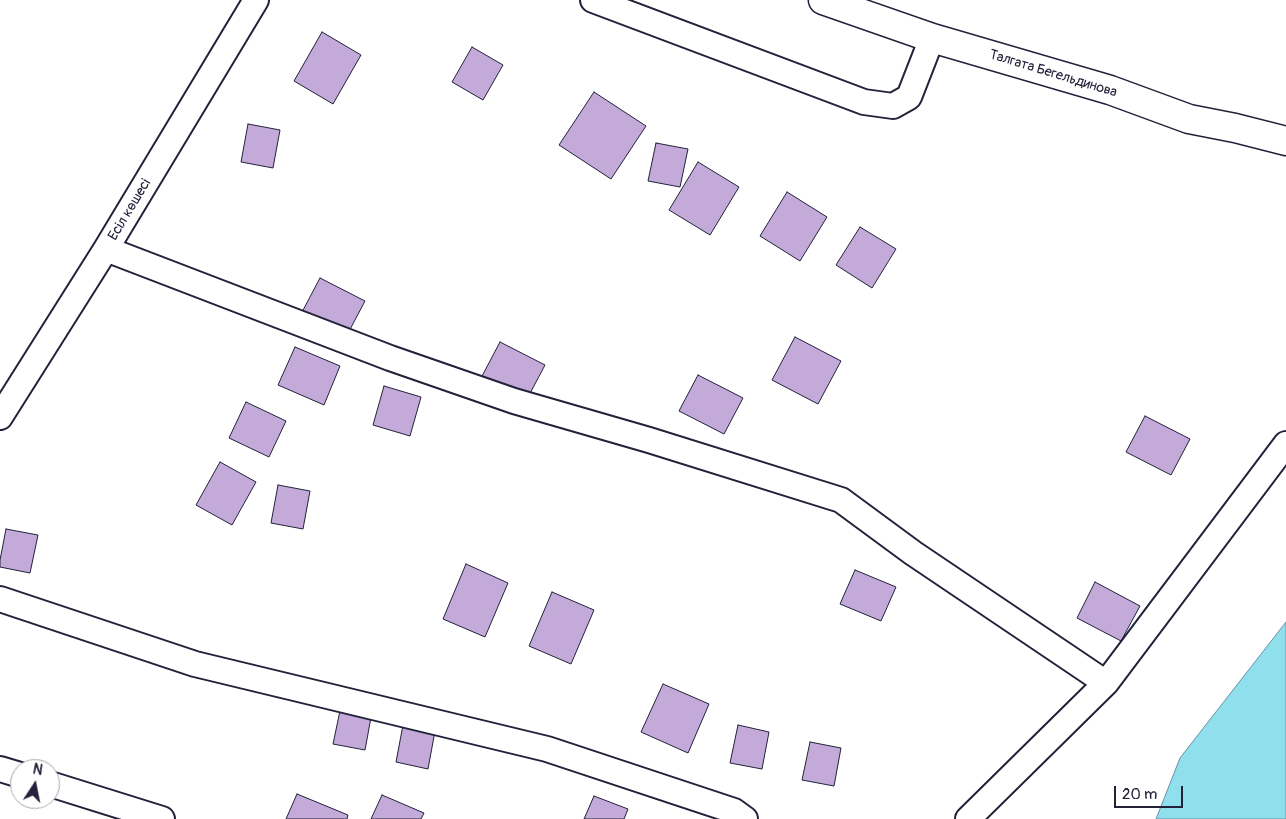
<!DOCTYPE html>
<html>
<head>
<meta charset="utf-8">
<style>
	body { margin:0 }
	#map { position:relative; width:1286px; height:819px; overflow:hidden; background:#fff; font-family:Pangolin,sans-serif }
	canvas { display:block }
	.north { position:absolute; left:10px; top:759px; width:50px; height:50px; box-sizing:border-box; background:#fff; border:1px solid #a7a7b1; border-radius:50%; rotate:11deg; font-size:14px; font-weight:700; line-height:20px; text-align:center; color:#22223b }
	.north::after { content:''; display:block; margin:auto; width:18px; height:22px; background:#22223b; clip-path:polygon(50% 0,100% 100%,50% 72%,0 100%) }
	.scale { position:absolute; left:1114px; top:786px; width:69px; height:22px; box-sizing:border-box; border:2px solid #22223b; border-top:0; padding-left:6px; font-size:15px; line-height:18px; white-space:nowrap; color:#22223b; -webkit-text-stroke:4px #fff; paint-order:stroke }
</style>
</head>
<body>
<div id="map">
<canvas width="1286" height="819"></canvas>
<div class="north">N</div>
<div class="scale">20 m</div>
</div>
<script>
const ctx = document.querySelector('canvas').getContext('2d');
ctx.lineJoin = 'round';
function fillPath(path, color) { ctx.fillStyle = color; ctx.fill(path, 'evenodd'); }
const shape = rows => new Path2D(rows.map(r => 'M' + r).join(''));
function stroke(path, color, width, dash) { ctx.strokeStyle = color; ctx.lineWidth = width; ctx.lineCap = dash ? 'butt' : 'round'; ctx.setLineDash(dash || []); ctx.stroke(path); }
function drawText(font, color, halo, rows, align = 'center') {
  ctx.font = font + ' Pangolin,sans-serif'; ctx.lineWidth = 4; ctx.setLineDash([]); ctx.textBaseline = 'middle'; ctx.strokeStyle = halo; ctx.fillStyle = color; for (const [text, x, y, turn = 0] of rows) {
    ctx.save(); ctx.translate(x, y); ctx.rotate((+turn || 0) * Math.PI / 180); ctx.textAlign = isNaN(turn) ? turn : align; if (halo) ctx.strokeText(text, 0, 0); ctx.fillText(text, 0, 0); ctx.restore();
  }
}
const water = shape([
	[1286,622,1286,819,1156,819,1180,758,1286,622]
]);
fillPath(water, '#90dfed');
stroke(water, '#6493a6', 1);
const building = shape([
	[322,32,361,55,333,104,294,81,322,32],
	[472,47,503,65,483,100,452,82,472,47],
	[594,92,646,126,611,179,559,145,594,92],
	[248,124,280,130,273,168,241,162,248,124],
	[656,143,688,149,680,187,648,181,656,143],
	[698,162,739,187,710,235,669,210,698,162],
	[787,192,827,217,800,261,760,236,787,192],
	[860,227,896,249,872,288,836,265,860,227],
	[320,278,365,301,346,337,301,314,320,278],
	[795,337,841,361,818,404,772,380,795,337],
	[500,342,545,365,526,401,481,378,500,342],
	[295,347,340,366,324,405,278,385,295,347],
	[698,375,743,398,724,434,679,411,698,375],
	[384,386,421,397,410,436,373,425,384,386],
	[246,402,286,421,269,457,229,438,246,402],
	[1145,416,1190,439,1171,475,1126,452,1145,416],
	[220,462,256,482,232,525,196,505,220,462],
	[278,485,310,491,303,529,271,523,278,485],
	[6,529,38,535,30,573,0,567,0,560,6,529],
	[466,564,508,583,485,637,443,619,466,564],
	[855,570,896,587,881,621,840,604,855,570],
	[1095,582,1140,606,1121,641,1077,618,1095,582],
	[552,592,594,610,571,664,529,646,552,592],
	[663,684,709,704,688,753,641,732,663,684],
	[341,706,372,712,365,750,333,744,341,706],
	[403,725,435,731,428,769,396,762,403,725],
	[738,725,769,732,762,769,730,763,738,725],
	[810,742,841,748,834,786,802,780,810,742],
	[297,794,348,815,347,819,286,819,297,794],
	[382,795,424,813,421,819,371,819,382,795],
	[594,796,628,809,624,819,584,819,594,796]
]);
fillPath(building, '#c3aad8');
stroke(building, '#22223b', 1);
const street = shape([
	[593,0,864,102,893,106,909,97,932,38],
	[106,249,390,358,514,401,649,440,841,500,913,553,1106,683],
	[0,417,106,249,256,0],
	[0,599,195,664,547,749,734,811,745,819],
	[0,769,20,775],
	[50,784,162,819],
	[968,819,1106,683,1286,444]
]);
const secondary = shape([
	[823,0,932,38,1110,90,1189,119,1235,128,1286,141]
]);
stroke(street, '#22223b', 28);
stroke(secondary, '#22223b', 31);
stroke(street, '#fff', 24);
stroke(secondary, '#fff', 28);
drawText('14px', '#22223b', '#fff', [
	["Талгата Бегельдинова",1053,74,17],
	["Есіл көшесі",130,210,-59]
]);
</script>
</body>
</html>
